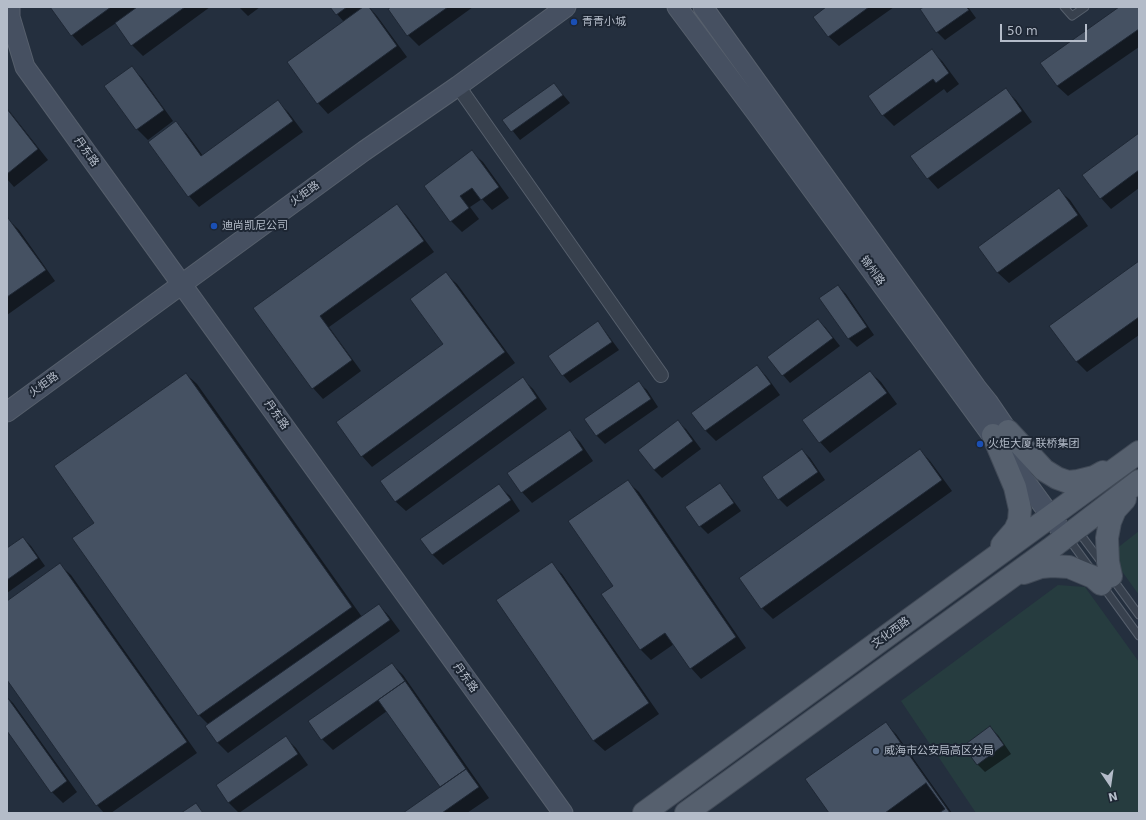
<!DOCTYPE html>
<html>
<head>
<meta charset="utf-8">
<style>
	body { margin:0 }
	#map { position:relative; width:1146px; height:820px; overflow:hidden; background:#242f3e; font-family:"DejaVu Sans",sans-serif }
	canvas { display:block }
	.frame { position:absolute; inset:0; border:8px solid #b4bcc9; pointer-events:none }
	.north { position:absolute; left:1090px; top:764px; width:40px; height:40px; -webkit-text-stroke:3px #1d2633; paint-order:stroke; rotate:167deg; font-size:11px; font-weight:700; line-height:16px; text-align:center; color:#b4bcc9 }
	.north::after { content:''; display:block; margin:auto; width:14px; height:18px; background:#b4bcc9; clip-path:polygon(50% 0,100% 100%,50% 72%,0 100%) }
	.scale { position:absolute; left:1000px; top:24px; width:87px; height:18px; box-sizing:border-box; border:2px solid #b4bcc9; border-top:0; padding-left:5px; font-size:12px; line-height:14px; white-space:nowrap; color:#b4bcc9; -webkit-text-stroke:3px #1d2633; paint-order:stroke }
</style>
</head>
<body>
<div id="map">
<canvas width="1146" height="820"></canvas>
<div class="frame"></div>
<div class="north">N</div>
<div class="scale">50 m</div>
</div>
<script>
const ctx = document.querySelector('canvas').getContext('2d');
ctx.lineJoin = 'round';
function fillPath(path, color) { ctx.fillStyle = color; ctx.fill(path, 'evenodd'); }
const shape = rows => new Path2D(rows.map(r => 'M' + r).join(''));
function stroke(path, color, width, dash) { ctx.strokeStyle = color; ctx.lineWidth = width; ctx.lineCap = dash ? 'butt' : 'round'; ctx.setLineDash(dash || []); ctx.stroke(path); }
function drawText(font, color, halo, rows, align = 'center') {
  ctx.font = font + ' "DejaVu Sans","Noto Sans SC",sans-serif'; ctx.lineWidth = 4; ctx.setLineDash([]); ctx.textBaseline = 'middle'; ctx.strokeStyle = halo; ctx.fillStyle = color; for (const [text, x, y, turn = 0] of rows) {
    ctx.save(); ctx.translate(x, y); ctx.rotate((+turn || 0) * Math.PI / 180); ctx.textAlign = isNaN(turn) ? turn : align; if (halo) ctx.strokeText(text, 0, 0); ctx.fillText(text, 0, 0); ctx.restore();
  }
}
fillPath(shape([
	[1139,531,1139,595,1121,570,1116,549],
	[1058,585,1085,587,1139,662,1139,813,976,813,901,701]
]), '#263c3f');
fillPath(shape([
	[51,7,210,7,143,56,132,45,116,23,82,46,72,35],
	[239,7,260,7,248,16],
	[331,7,360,7,361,9,365,7,369,7,377,16,407,57,328,114,318,103,344,22],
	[392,7,473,7,419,46,408,35,389,9],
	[828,7,894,7,839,46,828,36],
	[925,7,968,7,976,18,945,40,937,32],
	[1121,7,1139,7,1139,47,1068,96,1057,86],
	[932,51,942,61,959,84,947,93,944,89,894,126,883,115,869,96],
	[132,68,142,78,173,121,148,140,137,129,106,86],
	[554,84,570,103,520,140,504,120],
	[1006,90,1016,100,1032,122,938,189,928,178],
	[278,102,288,112,303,132,199,207,189,196,175,123,186,133,203,156],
	[7,108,48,160,14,187,7,179],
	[1139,134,1139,188,1111,209,1101,198],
	[472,152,483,162,509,198,492,210,482,199,470,207,479,219,462,232,451,221],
	[1059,190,1070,200,1088,226,1009,283,998,273,979,247],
	[397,205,407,216,434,252,329,327,361,371,323,399,313,388,254,308],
	[8,219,19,230,55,281,7,315,7,220],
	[1139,262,1139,335,1087,372,1077,362,1051,326],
	[446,274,457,284,515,363,372,467,362,456,444,344],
	[838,286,846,294,874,335,857,347,849,339,821,298],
	[818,320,826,328,840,346,790,383,783,375],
	[598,323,605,331,619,350,570,383,563,375],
	[757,366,767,377,780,395,716,441,706,431,693,413],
	[870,372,881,382,897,404,830,453,820,442],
	[186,374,197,384,362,617,379,605,389,616,400,631,228,753,217,742,209,725,199,715,74,538,96,523],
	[523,379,533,389,547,409,406,511,395,501],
	[639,383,647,390,658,407,605,444,597,436,586,419],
	[678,422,686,429,701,449,662,478,654,470,640,450],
	[569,431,580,442,593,461,532,503,522,492],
	[802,450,810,458,825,480,787,507,779,499],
	[920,450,930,461,952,491,773,619,762,608,741,578],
	[628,482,639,492,746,648,701,679,691,668,674,644,651,660,641,650,602,594,614,586],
	[720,484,727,492,741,511,708,534,700,526],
	[499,486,510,496,520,511,443,565,432,554],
	[23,538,31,546,45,566,7,593,7,550],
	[551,563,562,574,659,714,605,751,594,741,497,601],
	[60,565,71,575,197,753,111,813,104,813,97,805,7,679,7,602],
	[392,664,403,675,489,798,467,813,405,813,441,788,387,711,333,750,322,739],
	[7,697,13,703,77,792,63,803,52,792,7,729],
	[886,724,896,734,952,813,830,813],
	[990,728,998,735,1011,754,985,772,977,764],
	[285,737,296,748,308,765,239,813,229,803,217,785]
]), '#0007');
const building = shape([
	[50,7,111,7,71,36,50,7],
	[137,7,185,7,131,46,115,23,137,7],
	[330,7,347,7,336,15,330,7],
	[363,7,369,7,397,46,317,104,287,62,363,7],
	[391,7,448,7,407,36,388,9,391,7],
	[826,7,869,7,828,37,813,17,826,7],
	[924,7,966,7,969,10,936,33,920,9,924,7],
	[1119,7,1139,7,1139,29,1057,86,1040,63,1119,7],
	[932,49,949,73,936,83,933,79,882,116,868,96,932,49],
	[132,66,164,110,136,130,104,86,132,66],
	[554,83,563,95,511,132,502,120,554,83],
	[1006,88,1022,111,927,179,910,156,1006,88],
	[278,100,293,121,188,197,148,142,176,121,201,156,278,100],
	[7,109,38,149,7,174,7,109],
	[1139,133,1139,170,1100,199,1082,175,1139,133],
	[472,150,499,187,481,200,472,188,460,196,469,208,450,222,424,186,472,150],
	[1059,188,1078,215,997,273,978,247,1059,188],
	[397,204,424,241,320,316,352,360,312,389,253,308,397,204],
	[8,218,46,270,7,297,7,219,8,218],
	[1139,261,1139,317,1076,362,1049,326,1139,261],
	[446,272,505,352,361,457,336,422,443,344,410,299,446,272],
	[838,285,867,327,848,339,819,298,838,285],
	[818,319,833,338,782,376,767,357,818,319],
	[598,321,612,342,562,376,548,356,598,321],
	[757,365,771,384,705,431,691,413,757,365],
	[870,371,887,393,819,443,802,420,870,371],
	[186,373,352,607,198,716,72,538,94,523,54,466,186,373],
	[523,377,537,398,395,502,380,481,523,377],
	[639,381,651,399,596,436,584,419,639,381],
	[678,420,693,441,654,470,638,450,678,420],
	[570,430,583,450,521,493,507,473,570,430],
	[802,449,818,472,778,500,762,477,802,449],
	[920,449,942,480,761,609,739,578,920,449],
	[628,480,736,637,690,669,665,633,640,650,601,594,613,586,568,521,628,480],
	[720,483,734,503,699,527,685,507,720,483],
	[499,484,511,500,432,555,420,539,499,484],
	[23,537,38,558,7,580,7,548,23,537],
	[552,562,649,703,593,741,496,600,552,562],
	[60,563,187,742,96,806,7,680,7,601,60,563],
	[379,604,390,620,217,743,205,726,379,604],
	[392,663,405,681,321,740,308,721,392,663],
	[405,681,466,769,440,787,378,700,405,681],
	[7,697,67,781,51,793,7,731,7,697],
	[886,722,950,813,829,813,805,779,886,722],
	[990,726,1004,745,977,765,963,746,990,726],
	[286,736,298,754,228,803,216,785,286,736],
	[466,769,479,787,442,813,403,813,466,769],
	[926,783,945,809,939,813,885,813,926,783],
	[196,803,203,813,181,813,196,803]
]);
fillPath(building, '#455162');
stroke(building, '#1f2835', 1);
const lane = shape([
	[1064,7,1072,16,1085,7],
	[1078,531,1102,563],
	[1068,538,1090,568],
	[1112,578,1139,615],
	[1102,585,1139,636]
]);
const street = shape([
	[458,86,661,375]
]);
const secondary = shape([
	[10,7,10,17,25,67,563,813],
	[677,7,760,118,1066,537],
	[703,7,976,387,988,402,1016,443],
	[7,412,364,151,458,86,566,7]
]);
const primary = shape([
	[1008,431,1044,470,1057,478,1068,482,1078,481,1094,477,1103,472],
	[993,435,1015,487,1020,509,1019,521,1015,530,1002,545],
	[1024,573,1041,567,1052,566,1069,567,1093,577,1101,584],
	[1111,576,1108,562,1107,538,1110,522,1115,510,1125,499],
	[644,813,1139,452],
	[686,813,1050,549,1139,481]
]);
stroke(lane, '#565f6c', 9);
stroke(street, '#565f6c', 16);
stroke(secondary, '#565f6c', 21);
stroke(primary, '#414a57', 24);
stroke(lane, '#38414e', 7);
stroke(street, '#38414e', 14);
stroke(secondary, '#465061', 19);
stroke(primary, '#56606e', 22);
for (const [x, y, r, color] of [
	[574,22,4,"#1a4fb4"],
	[214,226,4,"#1a4fb4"],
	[980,444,4,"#1a4fb4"],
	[876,751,4,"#5c6f8a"]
]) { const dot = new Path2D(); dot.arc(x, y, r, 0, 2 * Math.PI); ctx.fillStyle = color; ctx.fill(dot); stroke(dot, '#1d2633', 1.5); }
drawText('11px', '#b4bcc9', '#1d2633', [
	["青青小城",582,22],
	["迪尚凯尼公司",222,226],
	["火炬大厦 联桥集团",988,444],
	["威海市公安局高区分局",884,751]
], 'left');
drawText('11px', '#b4bcc9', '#1d2633', [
	["丹东路",86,152,54],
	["火炬路",305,194,-36],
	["锦州路",872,271,54],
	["火炬路",44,385,-36],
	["丹东路",276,415,54],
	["文化西路",891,633,-36],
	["丹东路",465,678,54]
]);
</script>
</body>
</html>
